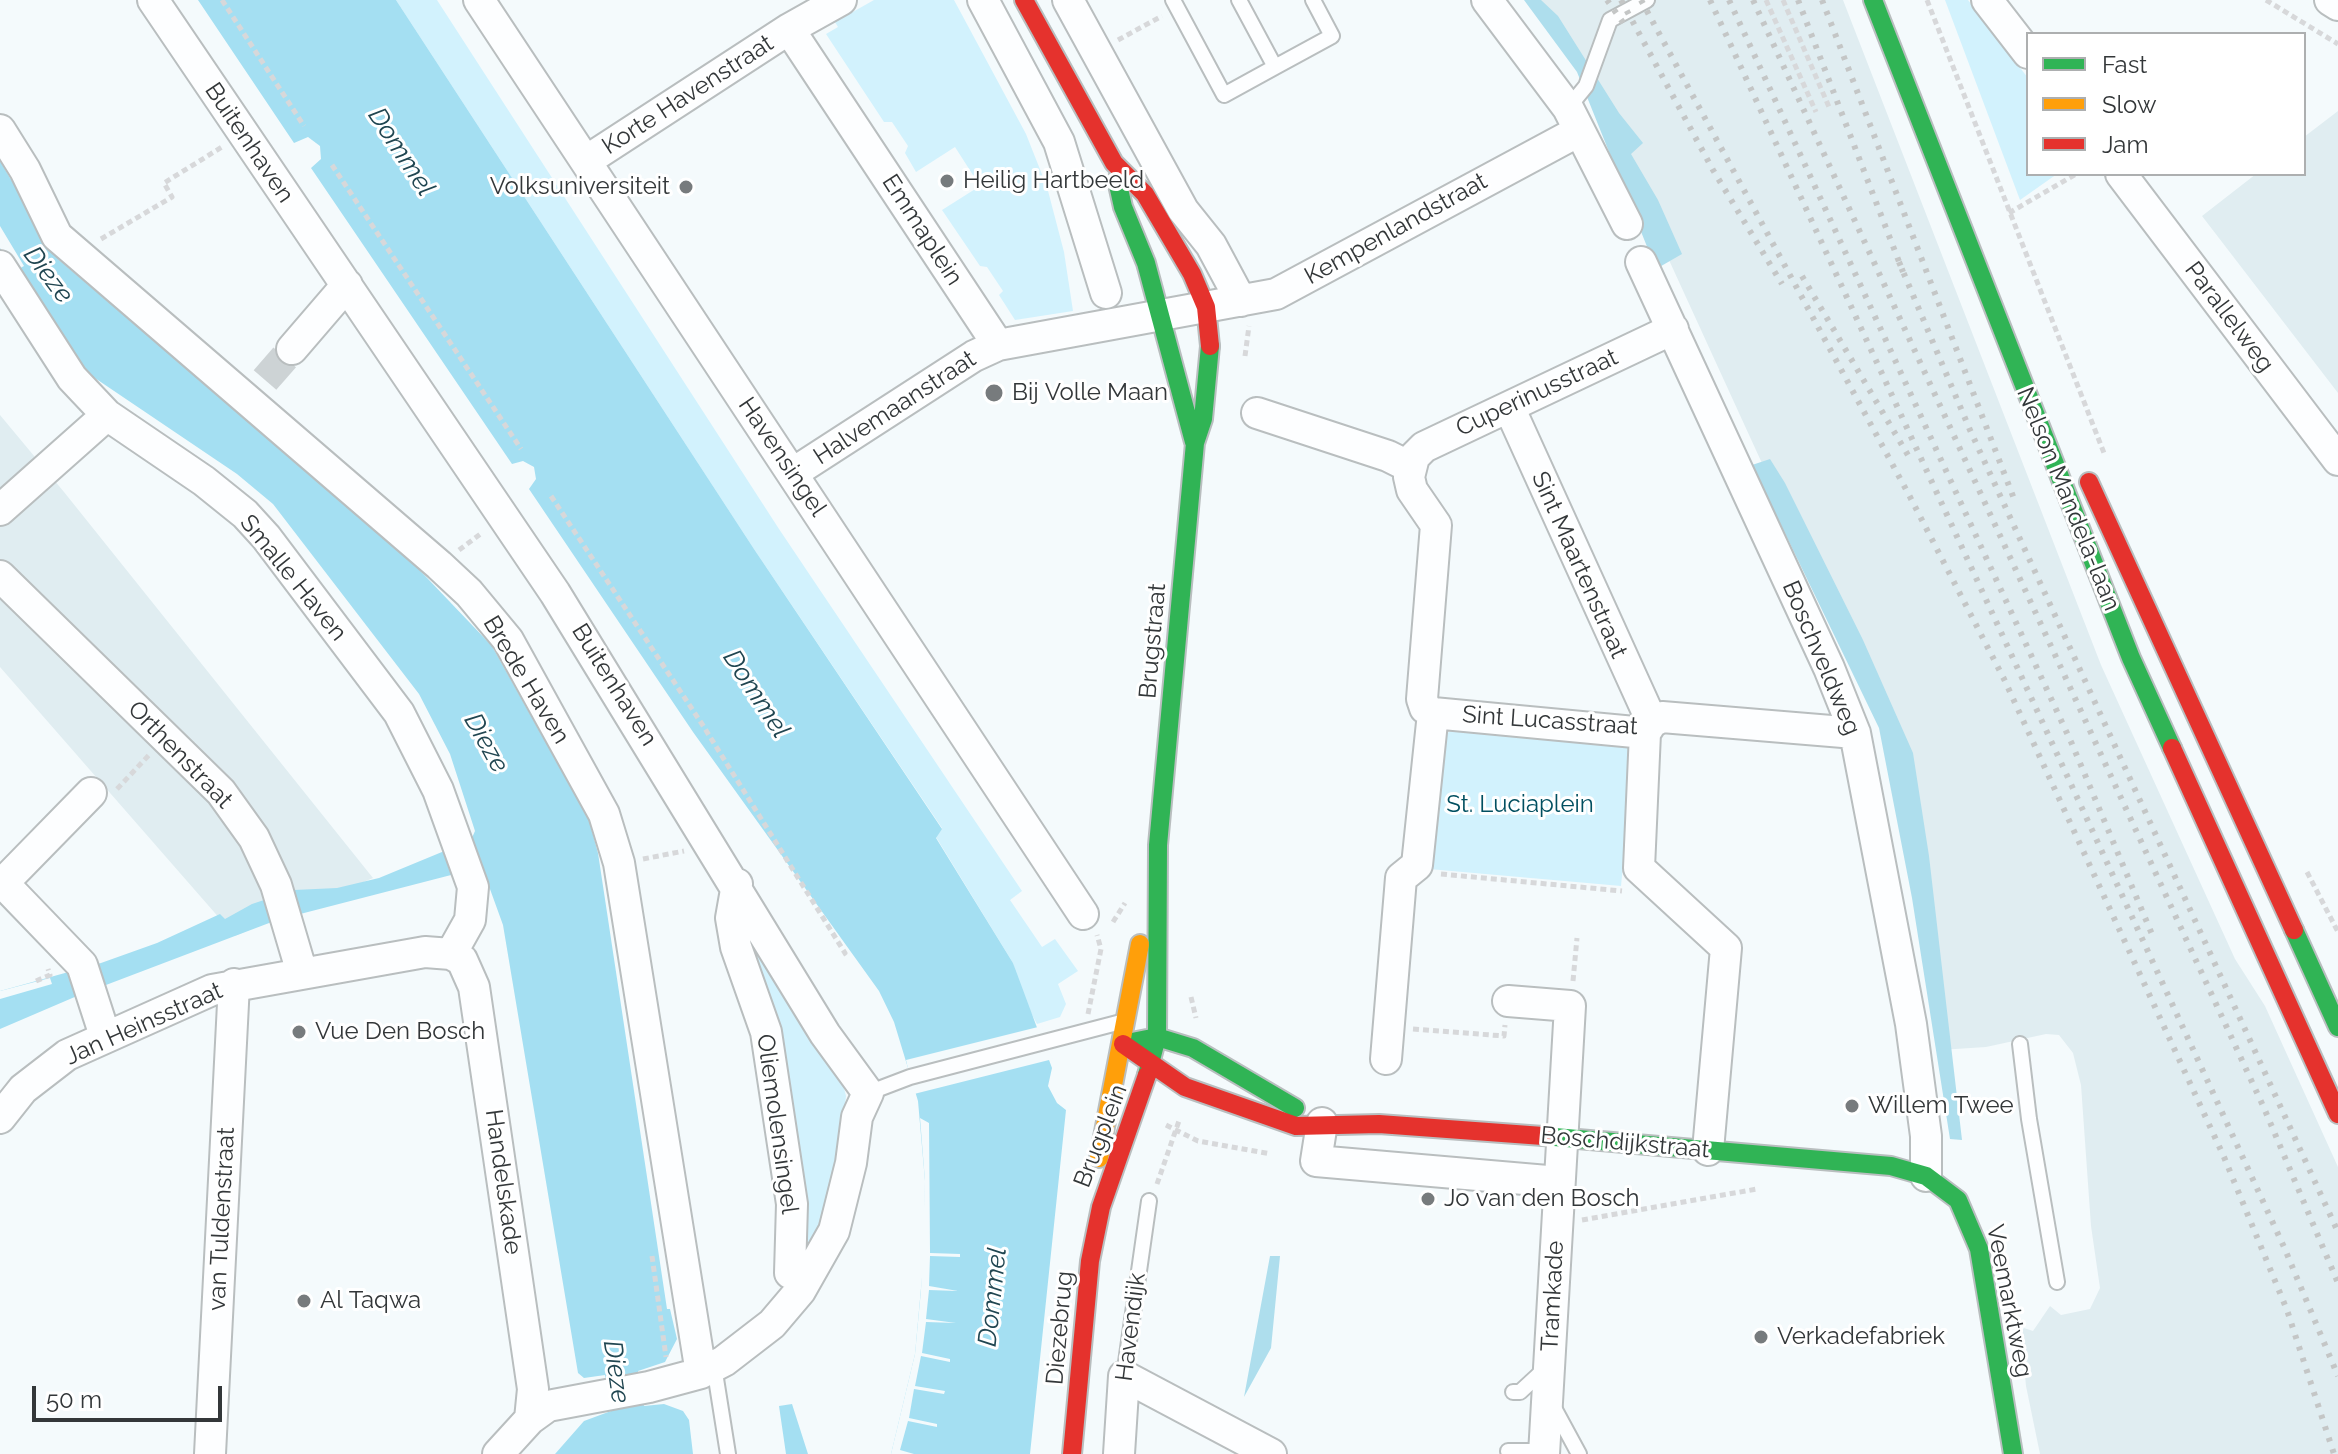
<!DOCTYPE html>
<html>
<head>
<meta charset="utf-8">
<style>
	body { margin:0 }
	#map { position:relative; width:2338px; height:1454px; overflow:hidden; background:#f4fafc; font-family:Raleway,sans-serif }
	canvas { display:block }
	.legend { position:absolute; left:2026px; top:32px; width:280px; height:144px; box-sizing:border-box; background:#fff; border:2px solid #adafb0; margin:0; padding:10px 14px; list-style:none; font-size:24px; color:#333739 }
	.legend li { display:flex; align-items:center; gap:16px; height:40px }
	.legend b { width:40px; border:2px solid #adafb0 }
	.scale { position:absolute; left:32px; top:1386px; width:190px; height:36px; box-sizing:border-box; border:4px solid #333739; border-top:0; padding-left:10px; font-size:24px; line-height:28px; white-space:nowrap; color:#333739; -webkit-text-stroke:6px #fff; paint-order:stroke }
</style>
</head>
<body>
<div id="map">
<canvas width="2338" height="1454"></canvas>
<ul class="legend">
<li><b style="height:10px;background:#30b455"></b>Fast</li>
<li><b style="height:10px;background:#ff9f0a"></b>Slow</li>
<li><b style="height:10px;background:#e5322d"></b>Jam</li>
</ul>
<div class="scale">50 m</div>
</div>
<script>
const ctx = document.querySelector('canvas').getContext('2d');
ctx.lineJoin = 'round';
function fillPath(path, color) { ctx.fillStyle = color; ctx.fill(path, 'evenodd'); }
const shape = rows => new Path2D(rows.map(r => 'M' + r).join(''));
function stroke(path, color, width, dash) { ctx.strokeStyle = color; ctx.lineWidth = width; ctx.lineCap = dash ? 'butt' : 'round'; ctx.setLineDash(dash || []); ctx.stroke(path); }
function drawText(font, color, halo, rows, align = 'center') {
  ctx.font = font + ' Raleway,sans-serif'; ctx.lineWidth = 6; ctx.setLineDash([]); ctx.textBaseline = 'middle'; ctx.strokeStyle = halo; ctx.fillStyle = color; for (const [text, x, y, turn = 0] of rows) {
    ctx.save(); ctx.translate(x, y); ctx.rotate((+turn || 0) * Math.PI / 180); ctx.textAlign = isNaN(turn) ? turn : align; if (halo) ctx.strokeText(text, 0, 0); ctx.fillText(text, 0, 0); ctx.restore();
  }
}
fillPath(shape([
	[1528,0,1843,0,2101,665,2235,959,2265,1006,2338,1167,2338,1454,2040,1454,2026,1386,2021,1332,2024,1328,2033,1331,2050,1306,2061,1315,2090,1309,2100,1288,2091,1226,2081,1085,2073,1053,2059,1035,2046,1034,1986,1047,1940,1050,1885,732,1593,94],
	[2338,111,2338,393,2202,216,2256,174,2304,174,2304,137],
	[0,415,64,492,373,878,235,936,0,667]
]), '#e0edf1');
fillPath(shape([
	[396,0,437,0,779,529,1022,891,1010,900,1042,947,1055,939,1078,971,1058,984,1066,1004,1060,1017,1037,1024,1022,996,1013,963,936,837,942,828,754,549],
	[874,0,954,0,1026,134,1047,187,1064,252,1073,311,1015,320,999,295,1003,291,987,267,980,266,942,210,980,186,955,147,916,172,905,153,908,146,892,122,884,122,826,34,838,27,835,22],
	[1945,0,1968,0,2028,78,2028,174,2057,174,2020,200],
	[1458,727,1627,745,1632,753,1633,763,1621,886,1429,869,1442,736],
	[741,919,839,1069,846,1096,839,1162,821,1226,798,1270]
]), '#d2f2fd');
fillPath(shape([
	[1524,0,1541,0,1558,16,1619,113,1643,143,1631,154,1658,200,1682,254,1656,269,1577,72],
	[1770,459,1785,483,1863,640,1913,753,1929,856,1962,1140,1950,1139,1912,898,1879,728,1752,465],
	[1270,1256,1280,1256,1271,1348,1244,1397]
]), '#aedeed');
fillPath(shape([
	[198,0,396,0,754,549,942,829,936,838,1013,963,1052,1068,1048,1086,1057,1103,1066,1110,1030,1454,891,1454,915,1354,924,1255,925,1181,918,1101,894,1022,879,991,693,732,529,489,536,479,534,467,523,461,512,464,311,168,321,159,320,146,308,137,294,143],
	[0,161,58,259,409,559,492,646,589,820,598,853,667,1309,670,1309,677,1339,665,1362,638,1371,644,1406,664,1404,683,1411,689,1420,693,1454,555,1454,584,1421,611,1411,605,1375,584,1378,578,1373,503,925,482,867,277,920,77,996,0,1029,0,991,101,963,157,943,220,914,225,919,252,904,294,890,337,888,379,878,471,840,475,831,450,754,419,694,273,504,237,474,80,368,0,250],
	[792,1404,808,1454,786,1454,779,1406]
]), '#a4dff2');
fillPath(shape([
	[0,226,24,266,15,271,0,248],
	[50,978,52,984,0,999,0,991],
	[1042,1026,1053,1059,914,1094,906,1060],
	[920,1118,929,1123,930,1253,960,1254,960,1257,930,1256,929,1286,958,1291,929,1290,926,1319,956,1323,926,1322,922,1353,950,1359,950,1362,921,1356,915,1386,945,1391,944,1394,914,1389,909,1418,937,1424,937,1427,908,1421,900,1450,914,1454,891,1454,915,1354,921,1290,925,1181]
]), '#f4fafc');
stroke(shape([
	[265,380,292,349]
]), '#cdd3d5', 30, [30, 15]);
const lane = shape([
	[1173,0,1224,95,1275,67],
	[1239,0,1275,67,1332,36,1313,0],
	[1568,108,1586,86,1610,20,1647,0],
	[2020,1044,2029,1119,2057,1282],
	[868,1093,910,1077,1121,1022],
	[714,1366,728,1454],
	[1124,1376,1149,1201],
	[1513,1392,1520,1392,1546,1368],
	[1553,1406,1579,1454],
	[1508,1451,1544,1451]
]);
const street = shape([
	[153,0,555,593,825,1034,868,1093,857,1117,851,1163,834,1231,800,1291,772,1324,724,1361,701,1373,649,1387,548,1406,530,1419,498,1454],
	[479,0,1083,914],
	[983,0,1059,142,1106,293],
	[1068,0,1183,210,1211,245,1241,301],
	[1487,0,1568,108,1627,224],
	[1987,0,2028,53],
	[2330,0,2338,5],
	[789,29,998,345],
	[0,130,25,170,57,236,439,565,469,593,508,640,604,814,619,863,701,1373],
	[586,161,789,29,841,0],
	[2121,174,2338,460],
	[1641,262,1829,668,1855,733,1911,1024,1926,1136,1926,1176],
	[0,266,72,378,107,415,204,481,245,514,266,537,399,713,438,790,473,887,470,920,451,954],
	[292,349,347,285],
	[1509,407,1652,722],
	[1257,413,1388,456,1410,467],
	[793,473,974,356,998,345,1276,294,1579,131],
	[0,510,107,415],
	[0,576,221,792,254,838,276,885,302,973],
	[1433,713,1645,733,1652,722,1662,717,1855,733],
	[1645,733,1639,868,1726,948,1708,1150],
	[91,793,3,883,82,965,105,1036],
	[737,884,731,918,736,947,766,1032,792,1204,790,1273],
	[1508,1001,1570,1006,1544,1454],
	[1386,1059,1401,878,1417,865,1433,713,1425,708,1422,699,1436,525,1412,490,1409,477,1414,457,1424,447,1673,329],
	[0,1118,23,1089,67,1055,212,990,425,952,451,954,462,960,474,987,533,1389,530,1419],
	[1322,1123,1316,1161,1559,1182],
	[210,1454,234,984],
	[1119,1454,1124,1376,1271,1454]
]);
const fast = shape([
	[1873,0,2131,658,2172,748],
	[1117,180,1123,207,1146,263,1194,442],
	[2294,930,2338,1027],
	[1132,1042,1157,1037,1193,1048,1295,1108],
	[1147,1075,1157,1037,1158,845,1195,443,1203,419,1210,346],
	[1543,1136,1891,1166,1926,1176,1958,1200,1979,1249,2013,1454]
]);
const slow = shape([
	[1099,1158,1140,944]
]);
const jam = shape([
	[1024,0,1114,163,1145,194,1192,274,1206,307,1210,346],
	[2089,482,2294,930],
	[2172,748,2338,1114],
	[1123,1044,1185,1087,1296,1126,1379,1124,1543,1136],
	[1072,1454,1090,1261,1101,1207,1147,1075]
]);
stroke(lane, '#b9bebf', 18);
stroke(street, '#b9bebf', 34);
stroke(fast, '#b9bebf', 22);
stroke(slow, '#b9bebf', 22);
stroke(jam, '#b9bebf', 22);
stroke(shape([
	[222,0,304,126],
	[1766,0,1816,112],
	[1783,0,1829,107],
	[1927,0,2104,453],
	[2266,0,2338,44],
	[1118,40,1162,16],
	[332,165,521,449],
	[2009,213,2076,174],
	[101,239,172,197,164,183,222,147],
	[1245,356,1249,326],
	[551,496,702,724,845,953,840,956],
	[459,550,483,532],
	[117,789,149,755],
	[643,859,684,851],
	[2307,872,2338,932],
	[1441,874,1622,891],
	[1113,922,1125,903],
	[36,981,50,975,48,969],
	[1573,981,1577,938],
	[1191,997,1196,1018],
	[1088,1014,1101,949,1097,935],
	[1413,1029,1504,1036,1505,1025],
	[1166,1125,1198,1141,1271,1154],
	[1157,1184,1180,1118],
	[1582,1220,1757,1189],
	[652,1256,666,1357]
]), '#d7d8da', 5, [6, 4]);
stroke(lane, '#fdfeff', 14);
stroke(street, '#fdfeff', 30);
stroke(fast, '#30b455', 18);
stroke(slow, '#ff9f0a', 18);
stroke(jam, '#e5322d', 18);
stroke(shape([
	[1607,0,1624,24],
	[1621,0,1713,170,1782,284],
	[1641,0,1909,495,2004,679,2224,1157,2287,1310,2334,1454],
	[1710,0,2284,1247,2338,1376],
	[1729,0,2072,744,2154,939],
	[1753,0,2264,1108,2338,1283],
	[1798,0,1903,272],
	[1822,0,2016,504],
	[1899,262,1970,430,2338,1232],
	[1802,276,1912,462]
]), '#c4c6c6', 6, [4, 8]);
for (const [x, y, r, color] of [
	[947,181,8,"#777b7d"],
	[686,187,8,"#777b7d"],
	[994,393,10,"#777b7d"],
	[299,1032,8,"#777b7d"],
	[1852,1106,8,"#777b7d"],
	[1428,1199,8,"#777b7d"],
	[304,1301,8,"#777b7d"],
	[1761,1337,8,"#777b7d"]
]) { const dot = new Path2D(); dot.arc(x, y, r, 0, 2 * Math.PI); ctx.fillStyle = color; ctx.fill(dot); stroke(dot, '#fff', 3); }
drawText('24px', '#333739', '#fff', [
	["Korte Havenstraat",688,95,-33],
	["Buitenhaven",249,143,56],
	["Kempenlandstraat",1396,229,-29],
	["Emmaplein",922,230,57],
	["Parallelweg",2229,317,53],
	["Cuperinusstraat",1537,393,-25],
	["Halvemaanstraat",895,408,-33],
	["Havensingel",782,457,56],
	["Nelson Mandela-laan",2068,499,68],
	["Sint Maartenstraat",1579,565,66],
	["Smalle Haven",293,578,51],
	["Brugstraat",1153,641,-85],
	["Boschveldweg",1821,658,67],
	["Brede Haven",526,680,59],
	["Buitenhaven",614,685,58],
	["Sint Lucasstraat",1550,721,4],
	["Orthenstraat",180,755,46],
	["Jan Heinsstraat",144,1024,-24],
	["Oliemolensingel",777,1124,82],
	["Brugplein",1101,1136,-69],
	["Boschdijkstraat",1625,1143,5],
	["Handelskade",503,1182,82],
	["van Tuldenstraat",222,1219,-87],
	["Tramkade",1553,1296,-87],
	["Veemarktweg",2009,1301,79],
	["Havendijk",1131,1327,-83],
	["Diezebrug",1060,1328,-85]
]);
drawText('24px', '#333739', '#fff', [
	["Heilig Hartbeeld",963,181],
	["Volksuniversiteit",670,187,"right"],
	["Bij Volle Maan",1012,393],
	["Vue Den Bosch",315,1032],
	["Willem Twee",1868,1106],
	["Jo van den Bosch",1444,1199],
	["Al Taqwa",320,1301],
	["Verkadefabriek",1777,1337]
], 'left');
drawText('24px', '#014f60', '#fff', [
	["St. Luciaplein",1520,805]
]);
drawText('italic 26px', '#204651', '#fff', [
	["Dommel",401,152,57],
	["Dieze",48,275,53],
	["Dommel",756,694,57],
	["Dieze",486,743,61],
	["Dommel",993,1297,-84],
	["Dieze",616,1372,82]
]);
</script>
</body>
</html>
